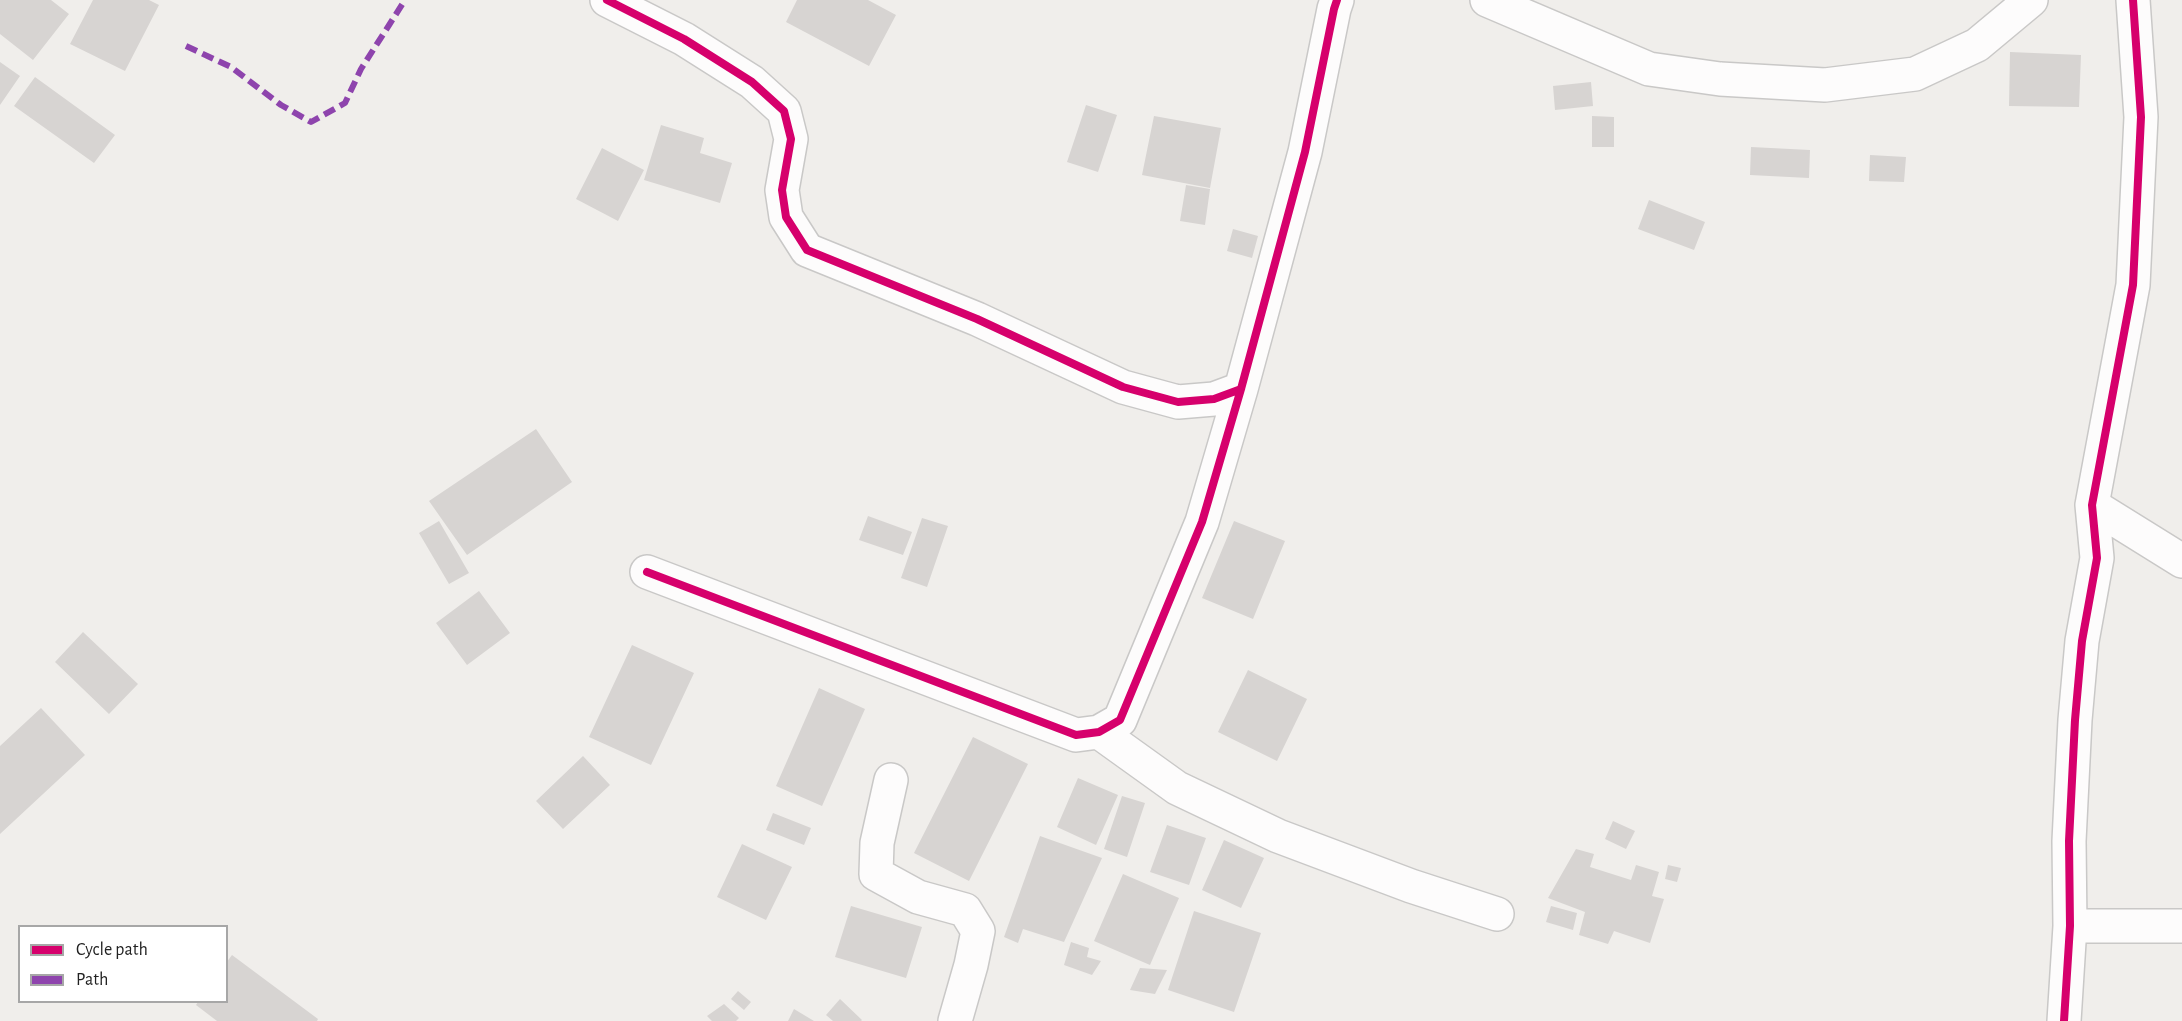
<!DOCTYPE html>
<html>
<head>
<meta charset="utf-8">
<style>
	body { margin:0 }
	#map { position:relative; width:2182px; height:1021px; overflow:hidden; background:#f0eeeb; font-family:"Alegreya Sans",sans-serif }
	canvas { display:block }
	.legend { position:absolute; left:18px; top:925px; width:210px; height:78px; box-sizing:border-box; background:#fff; border:2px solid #a7a7a7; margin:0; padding:8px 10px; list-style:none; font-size:18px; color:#222 }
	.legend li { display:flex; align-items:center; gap:12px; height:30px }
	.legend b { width:30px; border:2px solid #a7a7a7 }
</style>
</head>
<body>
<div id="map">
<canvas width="2182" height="1021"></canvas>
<ul class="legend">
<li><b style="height:8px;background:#d6006c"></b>Cycle path</li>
<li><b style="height:8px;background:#8e44ad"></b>Path</li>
</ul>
</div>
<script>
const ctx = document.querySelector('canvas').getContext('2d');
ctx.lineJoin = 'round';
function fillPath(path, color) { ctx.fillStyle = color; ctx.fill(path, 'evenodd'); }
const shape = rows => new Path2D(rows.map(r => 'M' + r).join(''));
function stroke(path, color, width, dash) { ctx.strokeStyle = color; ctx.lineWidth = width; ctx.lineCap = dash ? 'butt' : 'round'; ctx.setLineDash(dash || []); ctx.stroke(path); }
fillPath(shape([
	[0,0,51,0,69,14,33,60,0,34],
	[93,0,149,0,159,5,125,71,70,44],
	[797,0,868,0,896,15,869,66,786,22],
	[2010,52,2081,55,2079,107,2009,106],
	[0,62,20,76,0,105],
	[35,77,115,135,94,163,14,106],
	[1591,82,1593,106,1555,110,1553,86],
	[1086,105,1117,115,1098,172,1067,162],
	[1154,116,1221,128,1210,188,1142,175],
	[1592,116,1614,117,1614,147,1592,147],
	[661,125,704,138,700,153,732,163,720,203,644,180],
	[1751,147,1810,150,1809,178,1750,175],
	[602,148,644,170,618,221,576,199],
	[1870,155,1906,157,1904,182,1869,181],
	[1186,185,1210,189,1205,225,1180,221],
	[1649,200,1705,222,1694,250,1638,229],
	[1233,229,1258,236,1252,258,1227,251],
	[536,429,572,482,467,555,429,501],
	[868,516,912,532,903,555,859,540],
	[922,518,948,526,927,587,901,578],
	[439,521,469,573,449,584,419,533],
	[1234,521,1285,541,1253,619,1202,598],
	[479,591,510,633,467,665,436,623],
	[83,632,138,684,109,714,55,662],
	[632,645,694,673,651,765,589,737],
	[1248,670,1307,699,1277,761,1218,732],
	[819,688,865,709,822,806,776,786],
	[41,708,85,755,0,834,0,746],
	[973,737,1028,764,969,881,914,853],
	[583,756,610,785,563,829,536,801],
	[1078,778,1118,795,1096,845,1057,827],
	[1122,796,1145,803,1127,857,1104,849],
	[773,813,811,828,804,845,766,830],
	[1613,821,1635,831,1626,849,1605,839],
	[1167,825,1206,838,1189,885,1150,872],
	[1040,836,1102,858,1064,942,1023,929,1018,943,1004,937],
	[1224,840,1264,858,1241,908,1202,890],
	[742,844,792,867,766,920,717,897],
	[1576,849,1594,854,1590,867,1631,880,1636,865,1659,872,1652,896,1664,899,1650,943,1614,931,1608,944,1579,935,1585,912,1548,898],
	[1668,865,1681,868,1677,882,1665,879],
	[1123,874,1179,898,1150,965,1094,941],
	[851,906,922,927,906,978,835,957],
	[1551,906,1577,913,1573,930,1546,922],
	[1194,911,1261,933,1234,1012,1168,990],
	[1071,942,1089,948,1087,957,1101,961,1092,975,1064,965],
	[232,955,318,1019,317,1021,217,1021,196,1005,198,1002,226,1002,226,963],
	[1140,968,1167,970,1155,994,1130,990],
	[738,991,751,1002,744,1010,731,999],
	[840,999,862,1020,861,1021,833,1021,826,1015],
	[724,1004,739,1018,736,1021,712,1021,707,1016],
	[794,1009,814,1021,788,1021]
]), '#d7d4d2');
const minor = shape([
	[607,0,684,39,752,82,784,111,791,139,782,190,786,217,807,250,977,319,1123,387,1178,402,1214,399,1241,389],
	[1487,0,1649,69,1720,79,1825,85,1915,74,1977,45,2031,0],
	[2092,505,2182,561],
	[647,572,1076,735,1099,732,1120,720,1202,522,1241,389,1305,152,1334,9,1337,0],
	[1099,732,1177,788,1278,836,1411,886,1497,914],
	[891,780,877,843,876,874,918,897,965,910,978,931,971,965,955,1021],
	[2070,926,2182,926],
	[2064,1021,2070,926,2069,841,2075,720,2082,641,2097,558,2092,505,2133,285,2141,117,2133,0]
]);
stroke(minor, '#c9c8c7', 36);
stroke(minor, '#fdfcfc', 33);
stroke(shape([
	[186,46,231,67,281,105,311,122,345,103,361,69,405,0]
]), '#8e44ad', 6, [12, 6]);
stroke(shape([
	[607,0,684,39,752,82,784,111,791,139,782,190,786,217,807,250,977,319,1123,387,1178,402,1214,399,1241,389],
	[647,572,1076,735,1099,732,1120,720,1202,522,1241,389,1305,152,1334,9,1337,0],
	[2064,1021,2070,926,2069,841,2075,720,2082,641,2097,558,2092,505,2133,285,2141,117,2133,0]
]), '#d6006c', 8);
</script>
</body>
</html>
